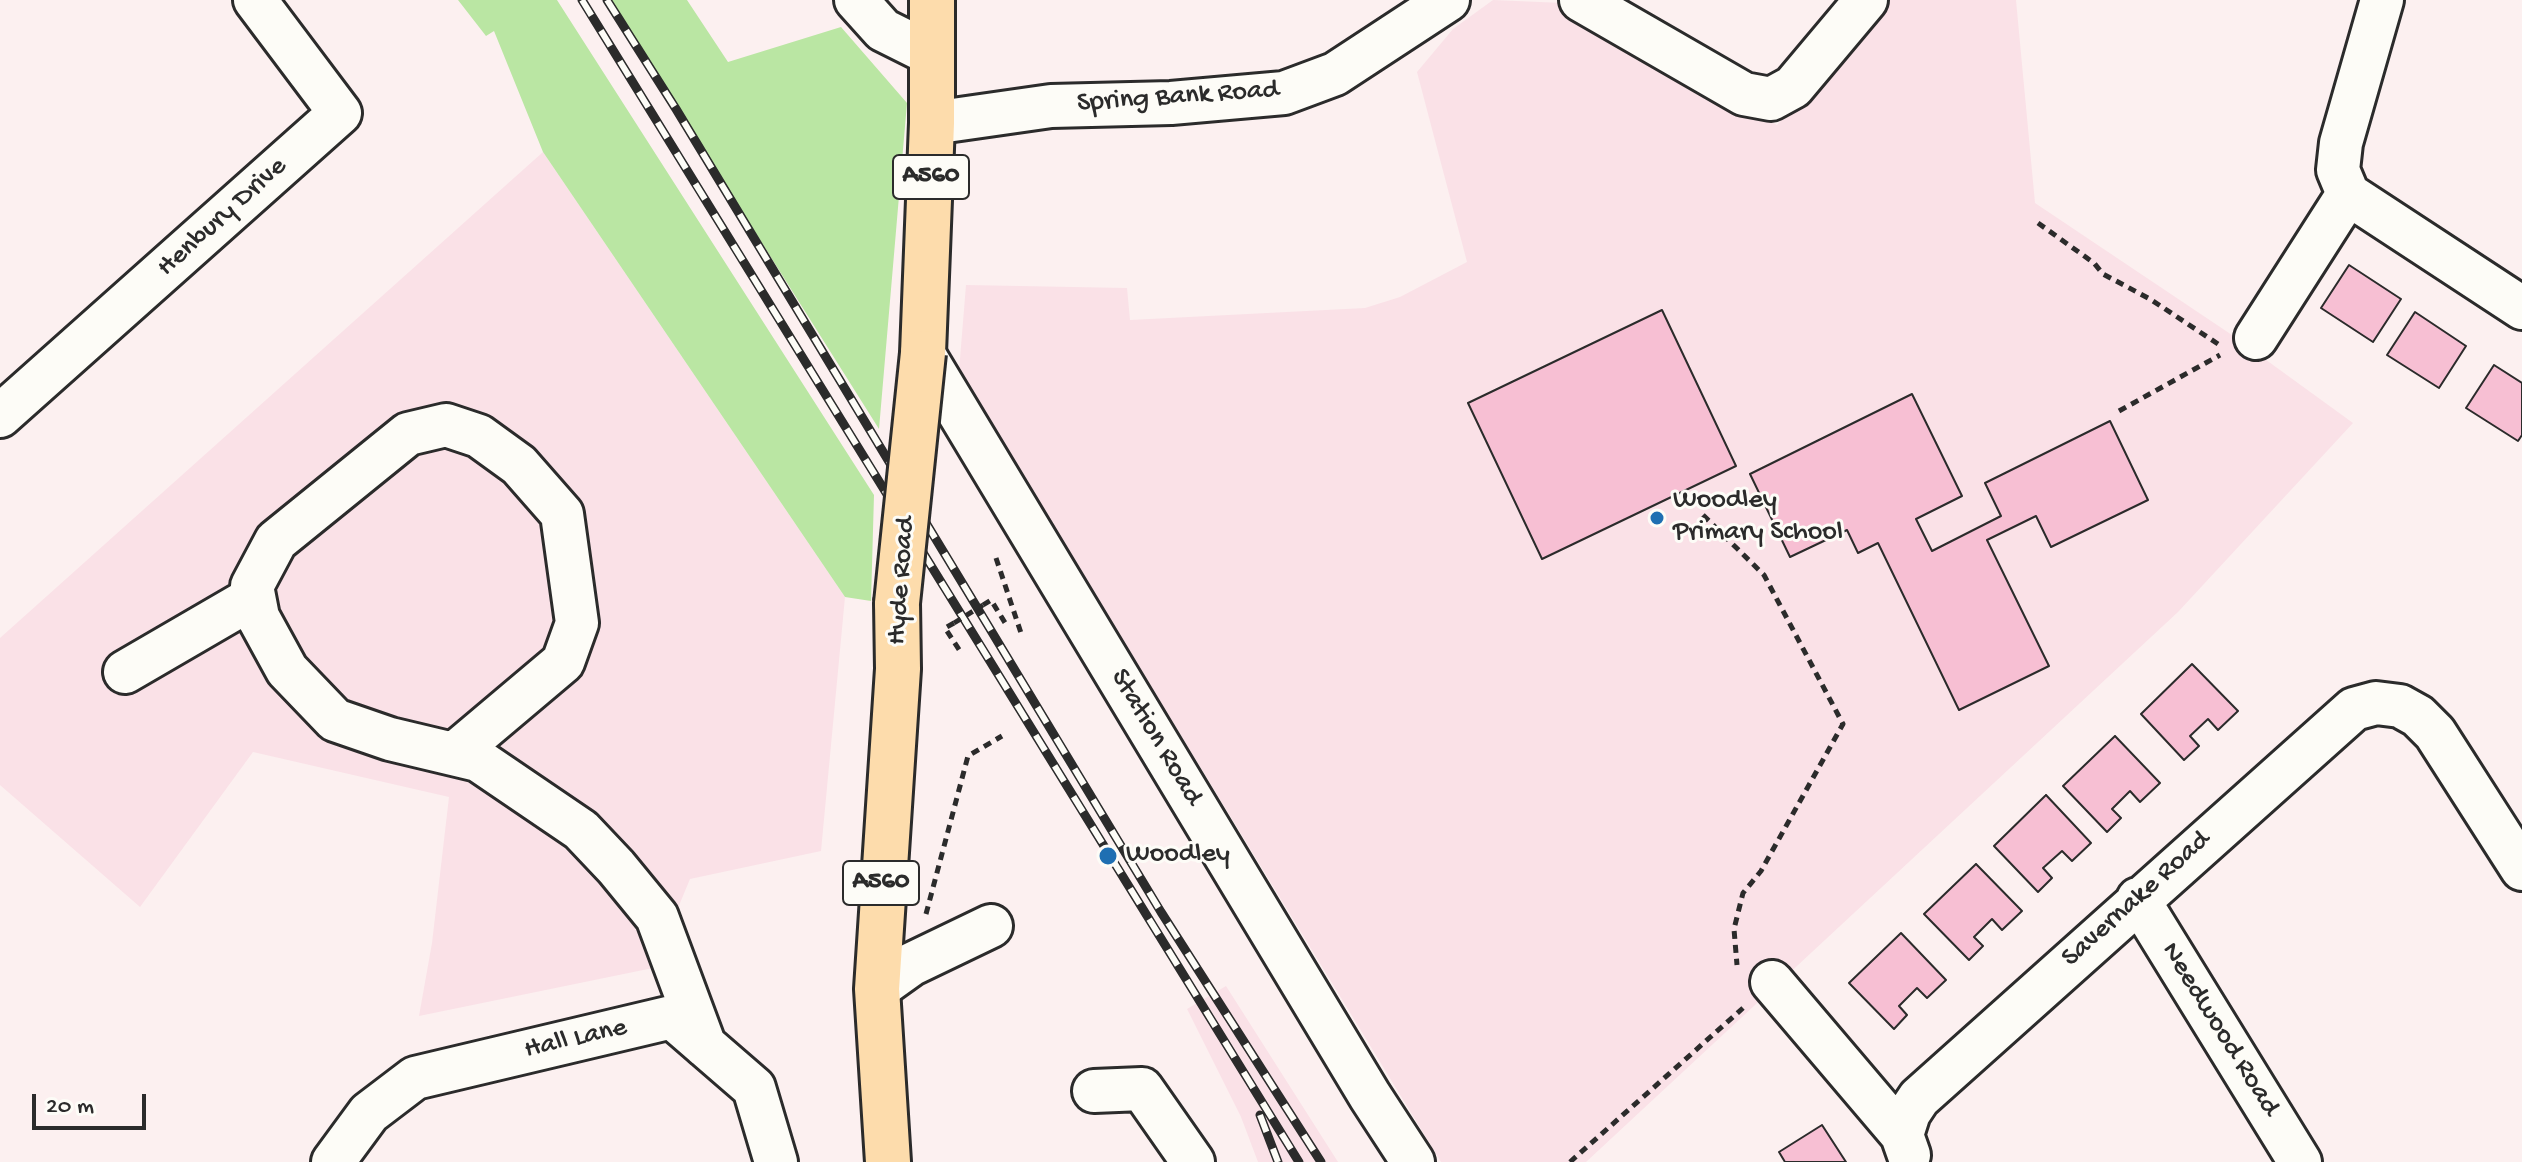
<!DOCTYPE html>
<html>
<head>
<meta charset="utf-8">
<style>
	body { margin:0 }
	#map { position:relative; width:2522px; height:1162px; overflow:hidden; background:#fcf0f0; font-family:"Gochi Hand",sans-serif }
	canvas { display:block }
	.scale { position:absolute; left:32px; top:1094px; width:114px; height:36px; box-sizing:border-box; border:4px solid #2b2b2b; border-top:0; padding-left:10px; font-size:24px; line-height:28px; white-space:nowrap; color:#2b2b2b; -webkit-text-stroke:6px #fdfcf7; paint-order:stroke }
</style>
</head>
<body>
<div id="map">
<canvas width="2522" height="1162"></canvas>
<div class="scale">20 m</div>
</div>
<script>
const ctx = document.querySelector('canvas').getContext('2d');
ctx.lineJoin = 'round';
function fillPath(path, color) { ctx.fillStyle = color; ctx.fill(path, 'evenodd'); }
const shape = rows => new Path2D(rows.map(r => 'M' + r).join(''));
function stroke(path, color, width, dash) { ctx.strokeStyle = color; ctx.lineWidth = width; ctx.lineCap = dash ? 'butt' : 'round'; ctx.setLineDash(dash || []); ctx.stroke(path); }
function drawText(font, color, halo, rows, align = 'center') {
  ctx.font = font + ' "Gochi Hand",sans-serif'; ctx.lineWidth = 6; ctx.setLineDash([]); ctx.textBaseline = 'middle'; ctx.strokeStyle = halo; ctx.fillStyle = color; for (const [text, x, y, turn = 0] of rows) {
    ctx.save(); ctx.translate(x, y); ctx.rotate((+turn || 0) * Math.PI / 180); ctx.textAlign = isNaN(turn) ? turn : align; if (halo) ctx.strokeText(text, 0, 0); ctx.fillText(text, 0, 0); ctx.restore();
  }
}
fillPath(shape([
	[1493,0,1563,3,1777,125,1888,0,2016,0,2035,203,2229,333,2353,423,2178,612,1586,1162,1441,1162,959,371,966,285,1127,288,1130,320,1365,308,1400,297,1467,262,1417,72,1453,29],
	[543,152,845,597,821,851,690,879,653,968,419,1016,432,943,449,797,253,752,140,907,0,785,0,638],
	[1226,986,1338,1162,1258,1162,1241,1117,1187,1009]
]), '#fae1e7');
fillPath(shape([
	[458,0,557,0,874,495,871,601,845,597,543,152,494,31,486,36],
	[609,0,687,0,728,62,841,27,907,103,879,429]
]), '#bae6a3');
const building = shape([
	[2349,265,2401,299,2373,342,2321,308,2349,265],
	[1662,310,1736,466,1542,559,1468,403,1662,310],
	[2415,312,2466,346,2439,388,2387,355,2415,312],
	[2494,365,2522,383,2522,435,2518,441,2466,408,2494,365],
	[1912,394,1962,496,1916,519,1932,551,2001,516,1985,483,2110,421,2148,500,2051,547,2036,516,1987,540,2049,666,1959,710,1878,543,1858,553,1847,530,1790,557,1750,474,1912,394],
	[2192,664,2238,711,2218,730,2208,719,2190,736,2199,746,2184,760,2141,714,2192,664],
	[2115,736,2160,783,2140,802,2130,791,2112,809,2121,818,2107,832,2063,786,2115,736],
	[2046,795,2091,843,2072,861,2062,851,2043,868,2052,878,2038,892,1994,846,2046,795],
	[1976,864,2022,911,2002,930,1992,919,1974,937,1983,946,1969,960,1924,914,1976,864],
	[1901,933,1946,980,1927,998,1917,988,1899,1006,1907,1015,1894,1029,1849,983,1901,933],
	[1822,1125,1846,1162,1785,1162,1779,1152,1822,1125]
]);
fillPath(building, '#f7bfd3');
stroke(building, '#2b2b2b', 2);
const minor = shape([
	[856,0,883,30,931,54],
	[1581,0,1744,94,1771,99,1793,87,1866,0],
	[932,123,1051,106,1171,103,1284,93,1335,74,1448,0],
	[2348,194,2522,308],
	[2256,338,2348,194,2338,170,2341,143,2382,0],
	[923,353,1370,1096,1413,1162],
	[0,416,340,113,255,0],
	[125,672,254,597],
	[454,754,563,662,577,623,562,514,519,465,479,436,446,425,408,434,276,541,252,586,258,617,287,670,335,720,390,739,478,760,581,830,616,867,657,917,705,1046],
	[2138,899,2300,1162],
	[1772,982,1902,1135,1909,1155],
	[877,989,912,964,991,926],
	[1094,1091,1142,1089,1193,1162],
	[1902,1135,1909,1113,1919,1098,2354,709,2376,703,2400,706,2418,716,2435,733,2522,869],
	[333,1162,369,1113,415,1078,672,1017,754,1088,776,1162]
]);
const major = shape([
	[923,353,932,123,932,0],
	[888,1162,877,989,898,669,897,603]
]);
stroke(minor, '#2b2b2b', 48);
stroke(major, '#2b2b2b', 50);
stroke(shape([
	[2038,223,2094,263,2103,274,2150,299,2218,344],
	[2119,411,2220,355],
	[1703,515,1764,575,1843,724,1761,871,1743,893,1734,929,1737,965],
	[996,558,1021,633],
	[983,605,991,600,1007,626],
	[954,623,945,628,962,654],
	[926,914,968,756,1002,736],
	[1570,1162,1743,1008]
]), '#2b2b2b', 5, [8, 6]);
stroke(minor, '#fdfcf7', 42);
stroke(major, '#fddcac', 44);
const rail = shape([
	[582,0,1299,1162],
	[607,0,676,109,1161,912,1321,1162],
	[1260,1115,1278,1162]
]);
stroke(rail, '#2b2b2b', 9);
stroke(rail, '#fdfcf7', 6, [18]);
const majorBridge = shape([
	[897,603,923,353]
]);
stroke(majorBridge, '#2b2b2b', 50, []);
stroke(shape([
	[954,623,983,605]
]), '#2b2b2b', 5, [8, 6]);
stroke(majorBridge, '#fddcac', 44);
for (const [x, y, r, color] of [
	[1657,518,8,"#1f6fb2"],
	[1108,856,10,"#1f6fb2"]
]) { const dot = new Path2D(); dot.arc(x, y, r, 0, 2 * Math.PI); ctx.fillStyle = color; ctx.fill(dot); stroke(dot, '#fdfcf7', 3); }
for (const [x, y, w] of [
	[931,177,76],
	[881,883,76]
]) { const box = new Path2D(); box.roundRect(x - w / 2, y - 22, w, 44, 6); ctx.fillStyle = '#fdfcf7'; ctx.fill(box); stroke(box, '#2b2b2b', 2); }
drawText('bold 26px', '#2b2b2b', null, [
	["A560",931,177],
	["A560",881,883]
]);
drawText('28px', '#2b2b2b', '#fdfcf7', [
	["Spring Bank Road",1178,98,-4],
	["Henbury Drive",223,218,-42],
	["Hyde Road",903,581,-86],
	["Station Road",1155,738,59],
	["Savernake Road",2137,900,-42],
	["Needwood Road",2219,1030,58],
	["Hall Lane",576,1040,-13]
]);
drawText('28px', '#2b2b2b', '#fdfcf7', [
	["Woodley",1673,502],
	["Primary School",1673,534],
	["Woodley",1126,856]
], 'left');
</script>
</body>
</html>
